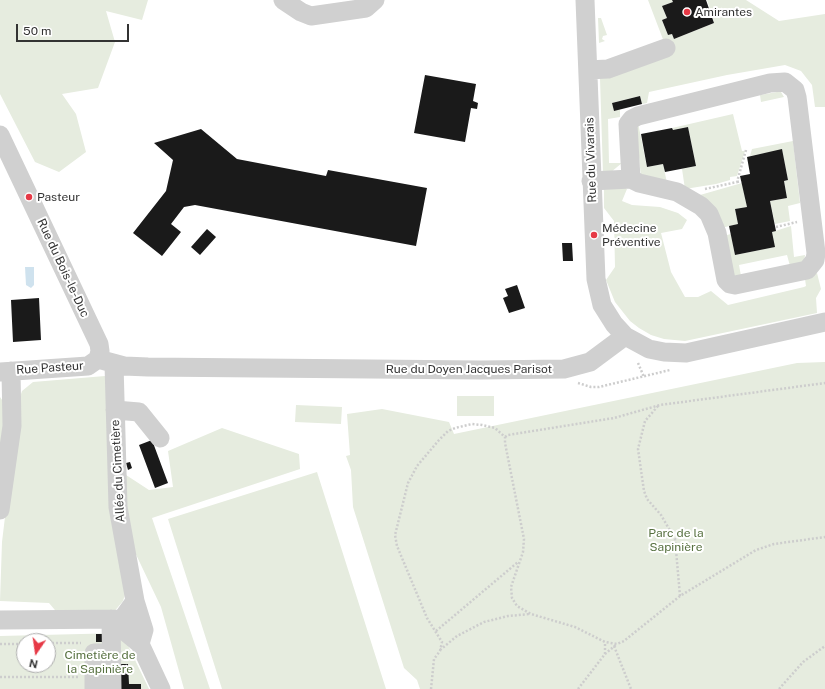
<!DOCTYPE html>
<html>
<head>
<meta charset="utf-8">
<style>
	body { margin:0 }
	#map { position:relative; width:825px; height:689px; overflow:hidden; background:#fff; font-family:"Public Sans",sans-serif }
	canvas { display:block }
	.north { position:absolute; left:16px; top:633px; width:40px; height:40px; box-sizing:border-box; background:#fff; border:1px solid #adadad; border-radius:50%; rotate:193deg; font-size:11px; font-weight:700; line-height:16px; text-align:center; color:#333 }
	.north::after { content:''; display:block; margin:auto; width:14px; height:18px; background:#e63946; clip-path:polygon(50% 0,100% 100%,50% 72%,0 100%) }
	.scale { position:absolute; left:16px; top:24px; width:113px; height:18px; box-sizing:border-box; border:2px solid #333; border-top:0; padding-left:5px; font-size:12px; line-height:14px; white-space:nowrap; color:#333; -webkit-text-stroke:3px #fff; paint-order:stroke }
</style>
</head>
<body>
<div id="map">
<canvas width="825" height="689"></canvas>
<div class="north">N</div>
<div class="scale">50 m</div>
</div>
<script>
const ctx = document.querySelector('canvas').getContext('2d');
ctx.lineJoin = 'round';
function fillPath(path, color) { ctx.fillStyle = color; ctx.fill(path, 'evenodd'); }
const shape = rows => new Path2D(rows.map(r => 'M' + r).join(''));
function stroke(path, color, width, dash) { ctx.strokeStyle = color; ctx.lineWidth = width; ctx.lineCap = dash ? 'butt' : 'round'; ctx.setLineDash(dash || []); ctx.stroke(path); }
function drawText(font, color, halo, rows, align = 'center') {
  ctx.font = font + ' "Public Sans",sans-serif'; ctx.lineWidth = 4; ctx.setLineDash([]); ctx.textBaseline = 'middle'; ctx.strokeStyle = halo; ctx.fillStyle = color; for (const [text, x, y, turn = 0] of rows) {
    ctx.save(); ctx.translate(x, y); ctx.rotate((+turn || 0) * Math.PI / 180); ctx.textAlign = isNaN(turn) ? turn : align; if (halo) ctx.strokeText(text, 0, 0); ctx.fillText(text, 0, 0); ctx.restore();
  }
}
fillPath(shape([
	[0,0,148,0,142,20,106,11,115,42,98,88,62,94,76,114,86,152,59,172,35,162,0,94],
	[648,0,672,0,673,2,662,6,667,18,662,20,668,35,672,34,674,39,714,23,707,0,746,0,779,21,825,14,825,107,815,107,812,85,801,71,785,65,727,75,649,92,647,103,642,104,640,96,612,103,614,111,620,109,620,117,608,119,609,163,622,163,611,172,603,174,600,78,664,42],
	[598,18,601,18,607,35,603,36,602,39,605,41,599,43],
	[777,92,781,92,784,97,761,102,760,95],
	[733,114,742,151,745,151,737,176,730,177,730,180,716,184,685,189,682,169,696,166,688,127,673,130,672,128],
	[638,123,647,167,663,164,667,183,641,178,636,124],
	[793,141,800,203,788,206,790,221,775,224,770,201,787,198,784,181,788,180,782,150,750,156,752,149],
	[742,183,747,207,735,209,738,224,721,228,701,200,700,195],
	[623,186,627,189,622,201,632,205,660,207,678,213,687,220,682,229,661,233,671,272,685,297,698,297,711,291,728,305,804,287,806,286,805,279,817,273,821,289,816,298,817,313,685,341,664,339,651,335,639,328,630,321,615,302,606,280,615,267,614,221,604,208,604,189],
	[791,226,794,257,805,255,804,262,790,266,787,255,739,265,741,276,732,277,723,236,731,234,735,255,774,247,772,232],
	[825,362,825,689,420,689,417,680,404,668,353,507,351,470,346,456,350,455,347,414,382,409,449,422,454,434,797,363],
	[105,376,128,585,123,601,113,613,60,616,49,603,0,601,2,542,19,400,22,391,33,382],
	[457,396,494,396,494,416,457,416],
	[0,397,9,410,0,489],
	[296,405,342,407,341,424,295,422],
	[222,428,299,454,300,469,152,518,210,689,184,689,161,607,131,544,123,473,149,490,173,487,168,451],
	[317,472,386,689,222,689,168,519],
	[122,633,149,689,0,689,0,636],
	[24,641,48,641,48,665,24,665]
]), '#e6ecdf');
fillPath(shape([
	[25,267,34,267,34,285,31,288,26,285]
]), '#cfe2ee');
fillPath(shape([
	[672,0,706,0,714,23,674,39,672,34,668,35,662,20,667,18,662,6,673,2],
	[425,75,476,84,473,101,478,103,477,109,471,108,465,142,414,133],
	[640,96,642,104,614,111,612,103],
	[688,127,696,166,665,172,663,164,647,167,641,134,672,128,673,130],
	[201,129,237,159,326,176,328,170,427,188,416,246,195,205,184,207,171,224,181,232,162,256,133,233,166,191,173,160,154,143],
	[782,149,788,180,784,181,787,198,770,201,776,231,772,232,775,247,735,255,729,226,738,224,735,209,747,207,740,176,750,174,747,157],
	[207,229,216,237,200,255,191,247],
	[562,243,572,243,573,261,563,261],
	[517,285,525,308,509,313,503,298,508,296,505,289],
	[39,298,41,340,13,342,11,300],
	[152,440,168,483,155,488,139,445],
	[130,462,132,468,128,470,126,463],
	[96,634,108,634,109,642,96,642],
	[120,664,128,664,129,684,141,684,141,689,121,689]
]), '#1a1a1a');
stroke(shape([
	[737,182,741,181],
	[705,189,737,182,746,150],
	[776,227,797,222],
	[638,363,644,377],
	[578,383,591,387,599,387,670,370],
	[658,406,645,421,638,449,644,491,647,499,661,515,675,539,680,596],
	[505,437,508,435,614,418,660,405,825,383],
	[436,631,518,562],
	[48,643,81,643],
	[0,644,24,644],
	[614,646,631,689],
	[440,650,457,636,484,622,508,616,530,614],
	[605,654,605,642],
	[0,677,78,677],
	[431,689,434,659,440,651,442,642,427,618,397,546,395,535,408,483,417,466,439,440,448,431,455,428,472,424,482,425,495,428,505,437,505,443,524,539,523,552,511,587,512,598,517,606,531,614,575,627,605,642,617,644,624,641,680,596,756,550,774,544,825,537],
	[578,689,605,654,617,644],
	[779,689,803,662,825,646]
]), '#cdcdcd', 2.5, [2, 2]);
stroke(shape([
	[283,0,301,12,311,16,366,8,375,0],
	[585,0,596,279,602,305,614,324,625,336,649,349,664,352,686,353,825,322],
	[588,70,608,69,666,48],
	[0,135,99,344,100,351,98,359,88,366,0,372],
	[591,181,631,179,639,183,677,192,701,206,709,214,717,233,726,280,730,284,735,285,807,270,815,260,816,253,797,97,795,90,785,82,770,83,638,116,632,119,628,124,631,179],
	[98,359,124,366,148,367,481,370,564,369,590,362,625,336],
	[114,364,118,507,135,601],
	[115,410,139,412,160,438],
	[0,510,12,426,11,371],
	[111,619,112,689],
	[0,620,122,619],
	[140,644,144,630,135,601,122,619,128,634,140,644,161,689],
	[94,689,94,653,112,653]
]), '#d0d0d0', 19);
for (const [x, y, r, color] of [
	[687,12,4,"#e63946"],
	[29,197,4,"#e63946"],
	[594,235,4,"#e63946"]
]) { const dot = new Path2D(); dot.arc(x, y, r, 0, 2 * Math.PI); ctx.fillStyle = color; ctx.fill(dot); stroke(dot, '#fff', 1.5); }
drawText('12px', '#333', '#fff', [
	["Amirantes",695,12],
	["Pasteur",37,197],
	["Médecine",602,228],
	["Préventive",602,242]
], 'left');
drawText('12px', '#333', '#fff', [
	["Rue du Vivarais",591,160,-92],
	["Rue du Bois-le-Duc",63,268,65],
	["Rue Pasteur",50,368,-4],
	["Rue du Doyen Jacques Parisot",469,369],
	["Allée du Cimetière",118,471,-93]
]);
drawText('12px', '#56703f', '#fff', [
	["Parc de la",676,533],
	["Sapinière",676,547],
	["Cimetière de",100,655],
	["la Sapinière",100,669]
]);
</script>
</body>
</html>
